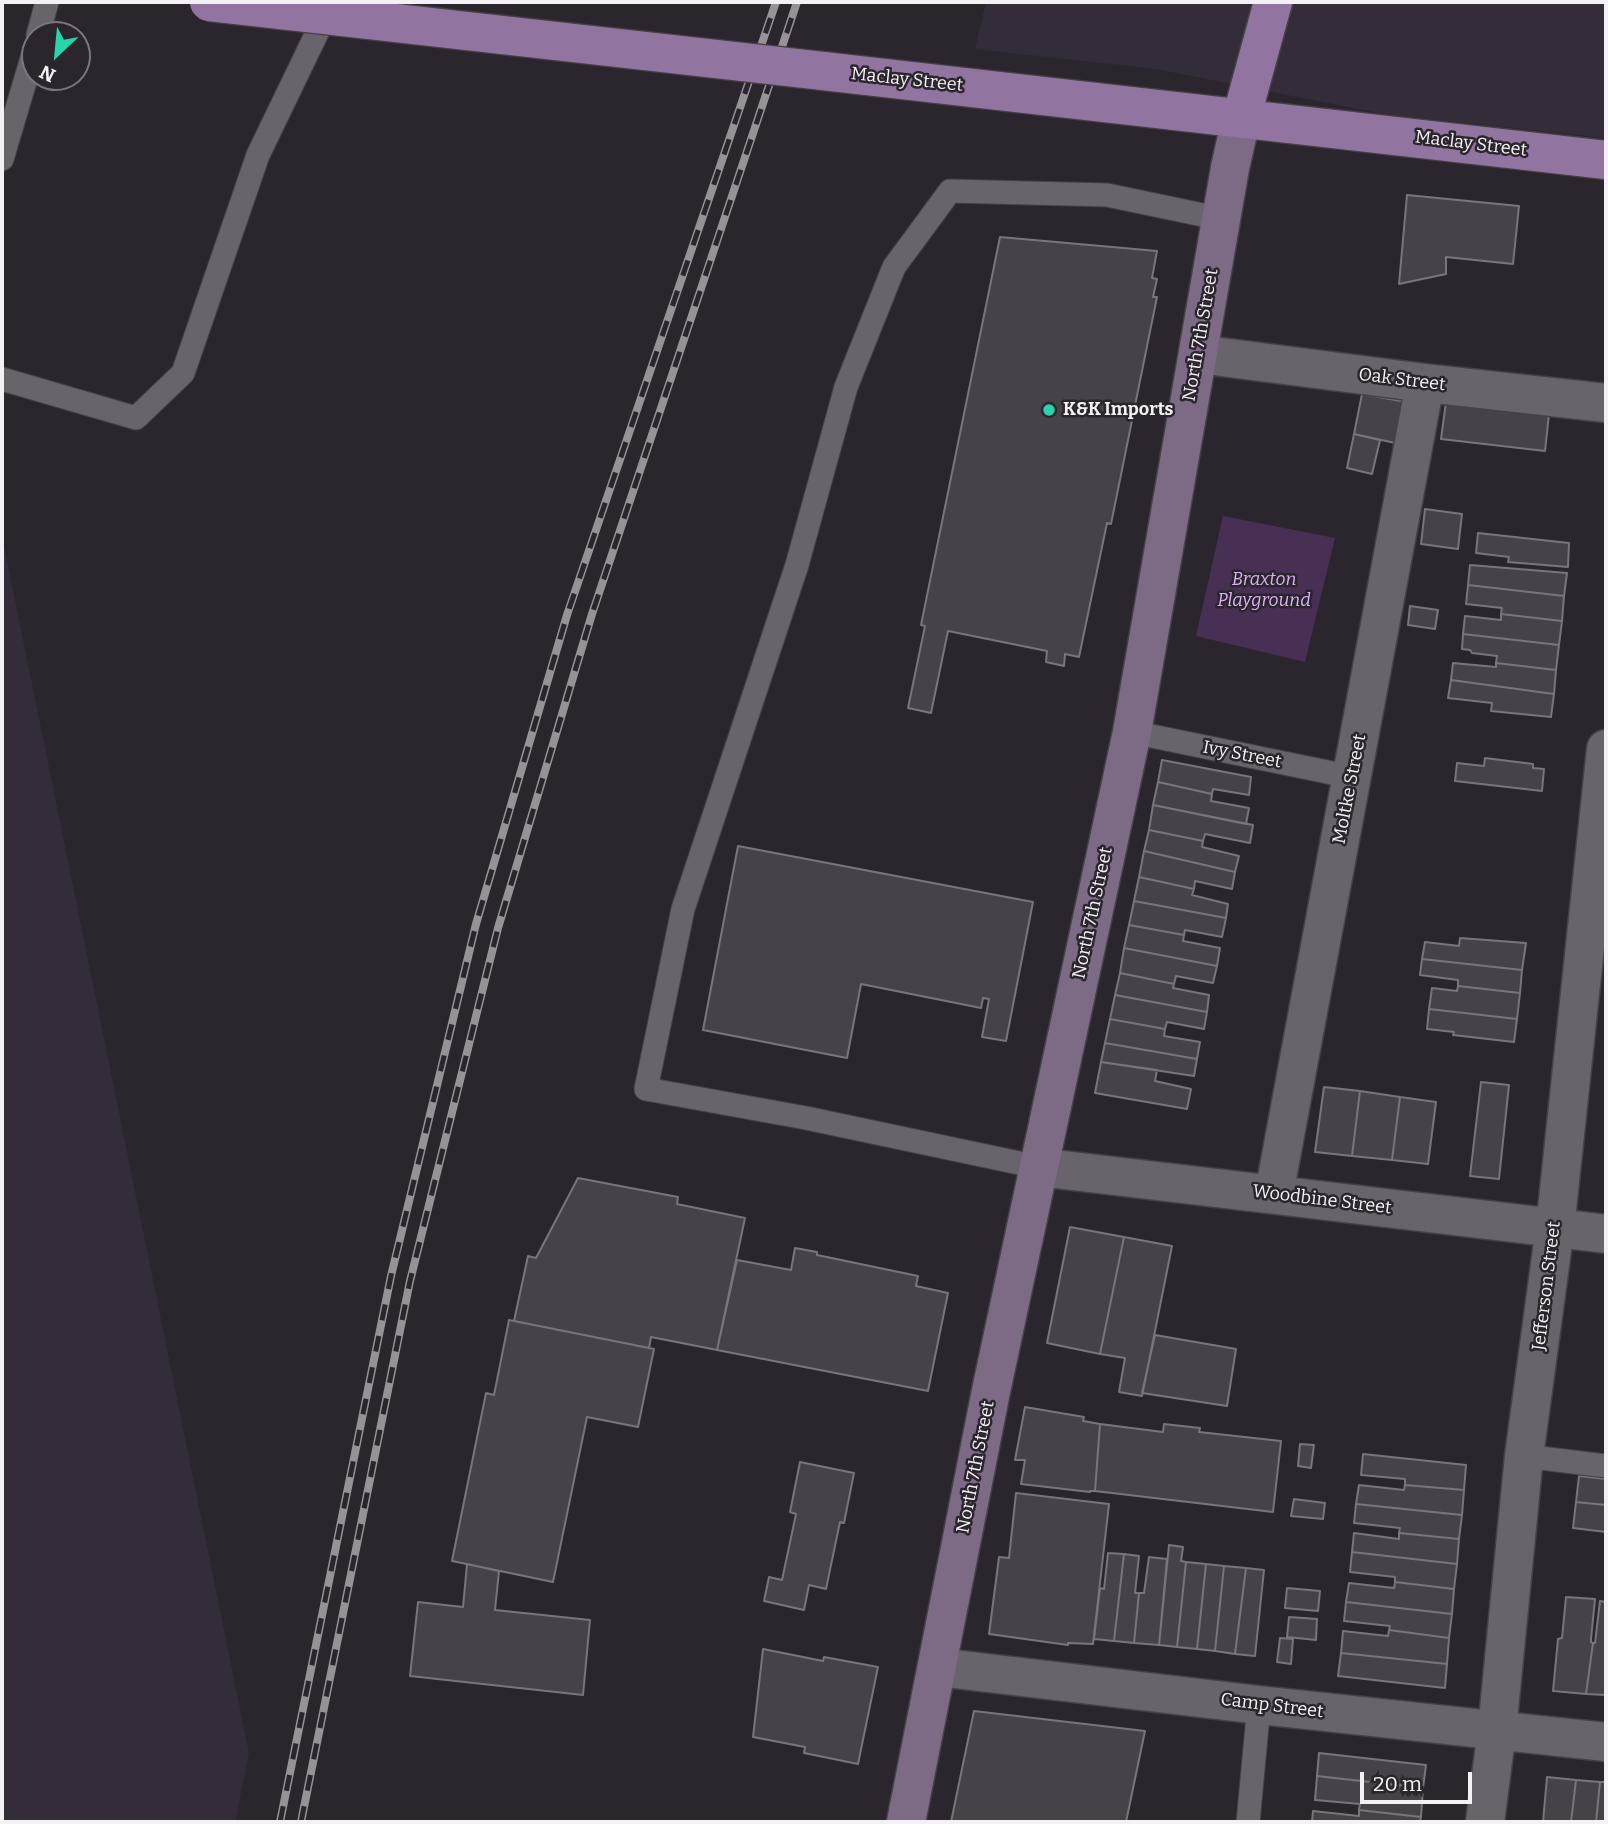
<!DOCTYPE html>
<html>
<head>
<meta charset="utf-8">
<style>
	body { margin:0 }
	#map { position:relative; width:1608px; height:1824px; overflow:hidden; background:#2b262e; font-family:Bitter,serif }
	canvas { display:block }
	.frame { position:absolute; inset:0; border:4px solid #f4f1f6; pointer-events:none }
	.north { position:absolute; left:21px; top:21px; width:70px; height:70px; box-sizing:border-box; background:#2b262e; border:2px solid #7b777e; border-radius:50%; rotate:206deg; font-size:19px; font-weight:700; line-height:28px; text-align:center; color:#f4f1f6 }
	.north::after { content:''; display:block; margin:auto; width:24px; height:32px; background:#27d5ad; clip-path:polygon(50% 0,100% 100%,50% 72%,0 100%) }
	.scale { position:absolute; left:1360px; top:1772px; width:112px; height:32px; box-sizing:border-box; border:4px solid #f4f1f6; border-top:0; padding-left:9px; font-size:21px; line-height:24px; white-space:nowrap; color:#f4f1f6; -webkit-text-stroke:5px #2b262e; paint-order:stroke }
</style>
</head>
<body>
<div id="map">
<canvas width="1608" height="1824"></canvas>
<div class="frame"></div>
<div class="north">N</div>
<div class="scale">20 m</div>
</div>
<script>
const ctx = document.querySelector('canvas').getContext('2d');
ctx.lineJoin = 'round';
function fillPath(path, color) { ctx.fillStyle = color; ctx.fill(path, 'evenodd'); }
const shape = rows => new Path2D(rows.map(r => 'M' + r).join(''));
function stroke(path, color, width, dash) { ctx.strokeStyle = color; ctx.lineWidth = width; ctx.lineCap = dash ? 'butt' : 'round'; ctx.setLineDash(dash || []); ctx.stroke(path); }
function drawText(font, color, halo, rows, align = 'center') {
  ctx.font = font + ' Bitter,serif'; ctx.lineWidth = 5; ctx.setLineDash([]); ctx.textBaseline = 'middle'; ctx.strokeStyle = halo; ctx.fillStyle = color; for (const [text, x, y, turn = 0] of rows) {
    ctx.save(); ctx.translate(x, y); ctx.rotate((+turn || 0) * Math.PI / 180); ctx.textAlign = isNaN(turn) ? turn : align; if (halo) ctx.strokeText(text, 0, 0); ctx.fillText(text, 0, 0); ctx.restore();
  }
}
fillPath(shape([
	[986,2,1606,2,1606,138,1384,114,1156,69,975,49],
	[2,536,249,1753,235,1822,2,1822]
]), '#352c39');
fillPath(shape([
	[1223,516,1335,538,1305,662,1196,636]
]), '#482f54');
const building = shape([
	[1407,195,1519,206,1513,264,1446,257,1446,274,1399,284,1407,195],
	[1000,237,1157,251,1152,278,1157,279,1153,297,1157,297,1111,524,1107,523,1079,657,1065,654,1064,666,1046,662,1047,651,948,631,931,713,908,708,925,626,921,625,1000,237],
	[1362,394,1418,404,1409,446,1354,434,1362,394],
	[1446,402,1549,414,1545,451,1441,439,1446,402],
	[1354,434,1380,440,1372,474,1347,468,1354,434],
	[1425,509,1462,514,1458,549,1421,544,1425,509],
	[1478,533,1569,543,1568,567,1508,562,1509,557,1476,553,1478,533],
	[1470,565,1567,573,1564,596,1468,585,1470,565],
	[1468,585,1564,596,1562,621,1501,614,1502,608,1466,604,1468,585],
	[1410,606,1438,610,1435,629,1408,625,1410,606],
	[1501,614,1562,621,1559,645,1463,634,1465,616,1501,620,1501,614],
	[1463,634,1559,645,1556,670,1496,663,1497,656,1472,653,1470,650,1462,649,1463,634],
	[1453,663,1496,667,1496,663,1556,670,1554,694,1451,680,1453,663],
	[1451,680,1554,694,1551,717,1491,711,1492,703,1448,698,1451,680],
	[1485,758,1533,764,1533,768,1544,769,1542,791,1455,781,1457,763,1484,766,1485,758],
	[1162,760,1251,777,1249,795,1213,789,1212,794,1158,782,1162,760],
	[1158,782,1212,794,1211,801,1249,808,1246,824,1153,805,1158,782],
	[1153,805,1253,825,1250,843,1205,834,1203,841,1149,830,1153,805],
	[1149,830,1203,841,1202,847,1239,856,1235,872,1144,851,1149,830],
	[738,846,1033,902,1006,1041,982,1037,989,999,983,998,981,1008,861,984,847,1058,703,1030,738,846],
	[1144,851,1235,872,1232,889,1195,881,1194,889,1139,877,1144,851],
	[1139,877,1194,889,1192,895,1228,904,1226,918,1134,901,1139,877],
	[1134,901,1226,918,1222,937,1185,930,1184,935,1129,925,1134,901],
	[1129,925,1184,935,1183,941,1220,948,1217,966,1124,948,1129,925],
	[1460,938,1526,943,1522,970,1422,959,1425,942,1459,946,1460,938],
	[1124,948,1217,966,1213,983,1176,976,1174,984,1120,973,1124,948],
	[1422,959,1522,970,1520,993,1458,986,1458,980,1420,975,1422,959],
	[1120,973,1174,984,1173,988,1209,995,1207,1012,1115,995,1120,973],
	[1458,986,1520,993,1517,1019,1429,1009,1432,988,1457,991,1458,986],
	[1115,995,1207,1012,1204,1029,1167,1022,1165,1029,1110,1019,1115,995],
	[1429,1009,1517,1019,1514,1042,1453,1035,1454,1032,1427,1029,1429,1009],
	[1110,1019,1165,1029,1164,1036,1200,1042,1197,1059,1105,1043,1110,1019],
	[1105,1043,1197,1059,1194,1076,1101,1062,1105,1043],
	[1101,1062,1157,1070,1155,1081,1191,1089,1187,1109,1095,1093,1101,1062],
	[1481,1082,1509,1085,1499,1179,1470,1176,1481,1082],
	[1324,1087,1360,1091,1352,1156,1315,1152,1324,1087],
	[1360,1091,1400,1097,1392,1160,1352,1156,1360,1091],
	[1400,1097,1436,1102,1428,1164,1392,1160,1400,1097],
	[578,1178,678,1197,677,1204,745,1218,717,1350,651,1337,649,1348,514,1321,528,1256,536,1258,578,1178],
	[1070,1227,1124,1237,1100,1354,1047,1343,1070,1227],
	[1124,1237,1172,1246,1142,1396,1119,1392,1125,1358,1100,1354,1124,1237],
	[795,1248,817,1252,817,1255,918,1276,916,1286,948,1293,928,1391,717,1350,737,1260,791,1270,795,1248],
	[509,1320,654,1349,638,1427,587,1417,553,1582,452,1561,486,1393,494,1395,509,1320],
	[1155,1335,1236,1349,1227,1406,1142,1393,1155,1335],
	[1025,1407,1084,1417,1083,1421,1100,1424,1095,1491,1090,1491,1090,1492,1021,1484,1025,1460,1015,1460,1025,1407],
	[1100,1424,1163,1432,1164,1424,1200,1428,1199,1432,1281,1441,1273,1512,1095,1491,1100,1424],
	[1300,1444,1314,1445,1311,1468,1298,1466,1300,1444],
	[1363,1454,1466,1465,1464,1490,1405,1485,1405,1479,1361,1475,1363,1454],
	[800,1462,854,1473,844,1523,840,1522,826,1589,809,1585,804,1610,764,1601,769,1577,782,1580,796,1514,790,1512,800,1462],
	[1579,1476,1606,1479,1606,1505,1576,1502,1579,1476],
	[1359,1485,1404,1490,1405,1485,1464,1490,1462,1515,1356,1504,1359,1485],
	[1016,1493,1109,1504,1093,1644,1068,1643,1068,1645,989,1634,999,1557,1009,1558,1016,1493],
	[1294,1499,1325,1503,1323,1519,1291,1516,1294,1499],
	[1576,1502,1606,1505,1606,1532,1573,1528,1576,1502],
	[1356,1504,1462,1515,1459,1539,1399,1533,1400,1528,1354,1523,1356,1504],
	[1354,1533,1399,1539,1399,1533,1459,1539,1457,1564,1352,1552,1354,1533],
	[1169,1545,1183,1547,1181,1561,1186,1562,1177,1647,1159,1645,1169,1545],
	[1352,1552,1457,1564,1454,1589,1395,1582,1395,1577,1350,1572,1352,1552],
	[1108,1553,1124,1554,1114,1641,1094,1639,1100,1588,1104,1589,1108,1553],
	[1124,1554,1139,1556,1135,1593,1139,1593,1134,1643,1114,1641,1124,1554],
	[1149,1557,1167,1559,1159,1645,1134,1643,1139,1593,1144,1593,1149,1557],
	[1186,1562,1206,1564,1197,1649,1177,1647,1186,1562],
	[467,1564,499,1571,495,1610,590,1620,583,1695,410,1676,418,1602,463,1607,467,1564],
	[1206,1564,1224,1566,1215,1651,1197,1649,1206,1564],
	[1224,1566,1246,1568,1235,1654,1215,1651,1224,1566],
	[1246,1568,1264,1570,1255,1656,1235,1654,1246,1568],
	[1395,1582,1454,1589,1452,1614,1346,1602,1349,1583,1394,1588,1395,1582],
	[1287,1588,1320,1591,1318,1611,1285,1608,1287,1588],
	[1566,1597,1595,1599,1591,1639,1591,1642,1593,1643,1586,1694,1553,1691,1558,1639,1562,1638,1566,1597],
	[1600,1601,1606,1602,1606,1695,1586,1694,1593,1643,1595,1643,1600,1601],
	[1346,1602,1452,1614,1449,1638,1389,1630,1390,1626,1344,1621,1346,1602],
	[1289,1617,1317,1619,1316,1640,1287,1637,1289,1617],
	[1389,1630,1449,1638,1447,1664,1341,1653,1343,1631,1388,1636,1389,1630],
	[1280,1638,1293,1639,1291,1664,1277,1662,1280,1638],
	[763,1649,823,1661,824,1657,878,1667,858,1764,804,1753,805,1747,753,1737,763,1649],
	[1341,1653,1447,1664,1445,1688,1338,1676,1341,1653],
	[974,1711,1145,1731,1126,1822,951,1822,974,1711],
	[1319,1753,1426,1765,1423,1788,1317,1776,1319,1753],
	[1317,1776,1423,1788,1421,1817,1359,1810,1360,1804,1315,1800,1317,1776],
	[1547,1777,1576,1780,1571,1822,1543,1822,1547,1777],
	[1576,1780,1600,1782,1596,1822,1571,1822,1576,1780],
	[1600,1782,1606,1782,1606,1822,1596,1822,1600,1782],
	[1359,1810,1421,1817,1420,1822,1312,1822,1313,1811,1359,1816,1359,1810]
]);
fillPath(building, '#47424a');
stroke(building, '#7a747d', 2);
const lane = shape([
	[38,35,47,2],
	[2,159,35,48],
	[2,379,136,418,183,373,258,155,329,8],
	[1132,732,1352,777],
	[1038,1167,806,1118,646,1089,683,909,797,565,846,387,894,267,950,191,1107,195,1222,219],
	[1524,1456,1606,1466],
	[1248,1822,1259,1705]
]);
const street = shape([
	[1198,354,1425,383,1606,403],
	[1038,1167,1606,1234],
	[1274,1194,1425,383],
	[937,1667,1259,1705,1606,1742],
	[1485,1822,1497,1730,1524,1456,1555,1228,1606,749]
]);
const secondary = shape([
	[906,1822,991,1391,1132,732,1230,168,1241,119]
]);
const primary = shape([
	[823,71,1606,160],
	[1241,119,1273,2]
]);
stroke(lane, '#444147', 25);
stroke(street, '#444147', 41);
stroke(secondary, '#444147', 41);
stroke(primary, '#444147', 41);
stroke(lane, '#69636c', 23);
stroke(street, '#69636c', 38);
stroke(secondary, '#7d6b86', 38);
stroke(primary, '#91749f', 38);
const rail = shape([
	[280,1822,391,1276,476,924,567,615,776,2],
	[301,1822,410,1281,498,928,592,614,797,2]
]);
stroke(rail, '#969298', 8);
stroke(rail, '#2b262e', 5, [16]);
const primaryBridge = shape([
	[209,2,823,71]
]);
stroke(primaryBridge, '#444147', 41, []);
stroke(primaryBridge, '#91749f', 38);
for (const [x, y, r, color] of [
	[1049,410,7,"#27d5ad"]
]) { const dot = new Path2D(); dot.arc(x, y, r, 0, 2 * Math.PI); ctx.fillStyle = color; ctx.fill(dot); stroke(dot, '#2b262e', 2.5); }
drawText('18px', '#f4f1f6', '#2b262e', [
	["Maclay Street",907,80,6],
	["Maclay Street",1471,144,7],
	["North 7th Street",1201,335,-80],
	["Oak Street",1402,380,7],
	["Ivy Street",1242,755,11],
	["Moltke Street",1350,789,-79],
	["North 7th Street",1093,913,-78],
	["Woodbine Street",1322,1200,7],
	["Jefferson Street",1547,1286,-83],
	["North 7th Street",976,1467,-79],
	["Camp Street",1272,1706,7]
]);
drawText('bold 18px', '#f4f1f6', '#2b262e', [
	["K&K Imports",1063,410]
], 'left');
drawText('italic 18px', '#deb0f6', '#2b262e', [
	["Braxton",1264,580],
	["Playground",1264,601]
]);
</script>
</body>
</html>
